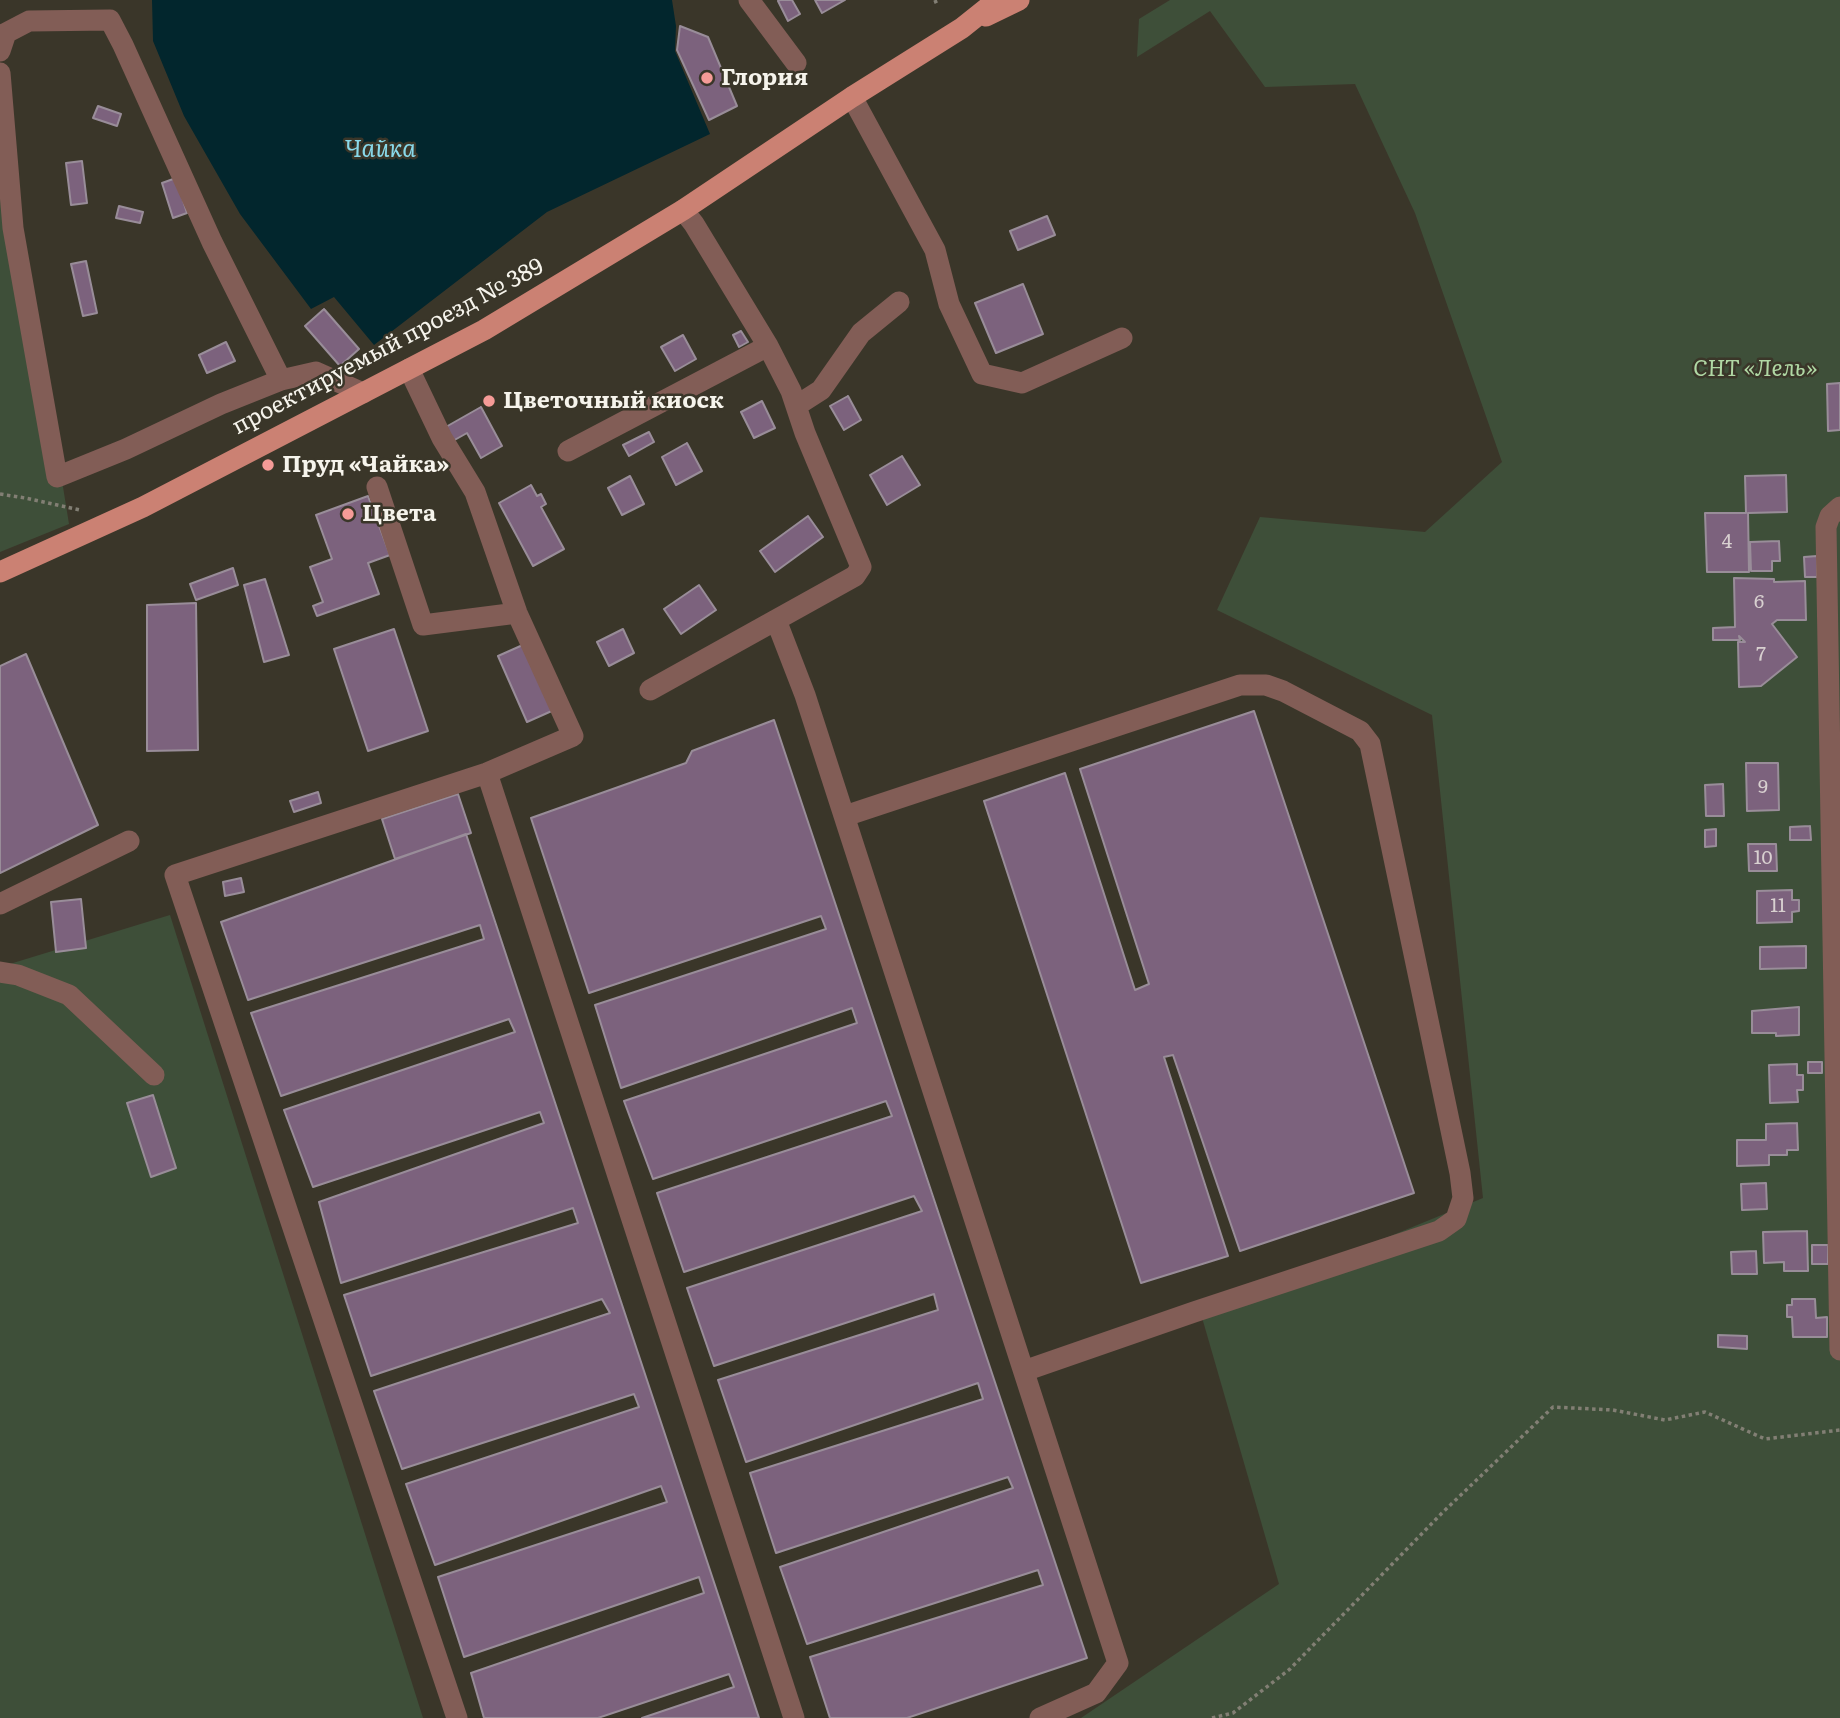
<!DOCTYPE html>
<html>
<head>
<meta charset="utf-8">
<style>
	body { margin:0 }
	canvas { display:block; background:#3a3629 }
</style>
</head>
<body>
<canvas width="1840" height="1718"></canvas>
<script>
const ctx = document.querySelector('canvas').getContext('2d');
ctx.lineJoin = 'round';
function fillPath(path, color) { ctx.fillStyle = color; ctx.fill(path, 'evenodd'); }
const shape = rows => new Path2D(rows.map(r => 'M' + r).join(''));
function stroke(path, color, width, dash) { ctx.strokeStyle = color; ctx.lineWidth = width; ctx.lineCap = dash ? 'butt' : 'round'; ctx.setLineDash(dash || []); ctx.stroke(path); }
function drawText(font, color, halo, rows, align = 'center') {
  ctx.font = font + ' Literata,serif'; ctx.lineWidth = 5; ctx.setLineDash([]); ctx.textBaseline = 'middle'; ctx.strokeStyle = halo; ctx.fillStyle = color; for (const [text, x, y, turn = 0] of rows) {
    ctx.save(); ctx.translate(x, y); ctx.rotate((+turn || 0) * Math.PI / 180); ctx.textAlign = isNaN(turn) ? turn : align; if (halo) ctx.strokeText(text, 0, 0); ctx.fillText(text, 0, 0); ctx.restore();
  }
}
fillPath(shape([
	[1170,0,1840,0,1840,1718,1081,1718,1279,1584,1201,1314,1483,1198,1432,715,1217,610,1260,517,1425,532,1502,462,1415,213,1355,84,1265,87,1210,11,1137,57,1139,19],
	[0,98,69,524,0,552],
	[170,915,423,1718,0,1718,0,967]
]), '#3e4f39');
fillPath(shape([
	[152,0,672,0,676,26,675,51,710,134,547,212,374,345,334,297,311,309,240,214,184,116,153,41]
]), '#02262d');
const building = shape([
	[780,0,792,0,800,14,788,21,778,1,780,0],
	[815,0,845,0,822,13,815,0],
	[680,26,708,37,737,106,709,120,677,50,680,26],
	[98,106,121,114,117,126,93,118,98,106],
	[82,161,87,203,71,205,66,163,82,161],
	[176,178,187,213,173,218,162,183,176,178],
	[119,206,143,212,140,223,116,218,119,206],
	[1047,216,1055,235,1018,250,1010,231,1047,216],
	[86,261,97,313,83,316,71,264,86,261],
	[1023,284,1043,334,996,353,975,303,1023,284],
	[324,309,359,349,340,366,305,326,324,309],
	[741,331,748,342,739,347,733,335,741,331],
	[683,335,696,359,675,371,661,347,683,335],
	[226,342,235,361,207,373,199,355,226,342],
	[1840,383,1840,430,1828,431,1827,384,1840,383],
	[848,396,861,420,844,430,830,406,848,396],
	[762,401,775,428,754,438,741,412,762,401],
	[481,407,502,446,481,458,467,433,451,442,444,428,481,407],
	[649,432,654,442,629,456,623,445,649,432],
	[687,443,702,471,676,485,662,457,687,443],
	[902,456,920,485,887,505,870,475,902,456],
	[1786,475,1787,512,1748,513,1749,572,1707,572,1705,513,1746,513,1745,476,1786,475],
	[630,476,644,504,622,515,608,488,630,476],
	[531,485,537,496,541,494,546,504,541,507,564,549,533,566,499,503,531,485],
	[368,496,390,555,368,563,379,594,317,616,313,606,323,602,310,567,332,559,316,515,368,496],
	[808,516,823,537,775,572,760,551,808,516],
	[1779,541,1780,561,1772,561,1772,571,1751,571,1750,542,1779,541],
	[1817,556,1817,577,1805,577,1804,557,1817,556],
	[233,568,238,585,196,600,190,584,233,568],
	[1734,578,1774,579,1774,582,1805,581,1806,620,1777,620,1772,624,1797,657,1761,686,1739,687,1738,642,1745,642,1739,636,1740,640,1713,640,1713,628,1735,627,1734,578],
	[265,579,289,655,264,662,244,585,265,579],
	[699,585,716,610,681,634,664,609,699,585],
	[196,603,198,750,147,751,147,605,196,603],
	[394,629,428,731,368,751,334,649,394,629],
	[623,629,634,653,609,666,597,642,623,629],
	[525,644,554,710,527,722,498,656,525,644],
	[26,654,98,825,0,873,0,666,26,654],
	[1254,711,1414,1193,1240,1251,1173,1055,1164,1057,1228,1256,1141,1283,984,801,1065,773,1135,990,1149,984,1080,769,1254,711],
	[774,720,1087,1658,907,1718,830,1718,810,1657,1043,1585,1038,1570,807,1644,780,1567,1013,1488,1008,1477,776,1553,750,1473,983,1399,978,1383,746,1462,718,1380,938,1310,934,1294,714,1366,687,1288,922,1211,914,1196,684,1272,657,1193,892,1116,886,1101,653,1179,624,1101,857,1023,852,1008,621,1088,595,1005,826,929,821,916,589,993,531,818,686,763,692,751,774,720],
	[1746,763,1778,763,1779,810,1747,811,1746,763],
	[1723,784,1724,816,1706,816,1705,785,1723,784],
	[318,792,321,803,294,812,290,801,318,792],
	[458,794,471,833,395,859,382,819,458,794],
	[1810,826,1811,840,1790,840,1790,827,1810,826],
	[1716,829,1716,846,1705,847,1705,830,1716,829],
	[466,834,759,1718,642,1718,734,1687,729,1674,598,1718,484,1718,471,1673,704,1593,699,1577,464,1657,438,1577,667,1502,661,1486,435,1565,406,1484,639,1407,634,1394,402,1469,374,1391,610,1313,602,1299,371,1376,344,1295,578,1223,573,1208,341,1283,319,1202,544,1123,540,1112,313,1187,284,1110,515,1032,509,1019,281,1096,251,1013,484,939,480,925,248,1000,221,922,466,834],
	[1748,844,1776,844,1777,871,1749,871,1748,844],
	[241,878,244,892,225,896,223,882,241,878],
	[1792,890,1792,900,1799,900,1799,911,1792,912,1792,922,1757,923,1757,891,1792,890],
	[81,899,86,948,56,952,51,902,81,899],
	[1806,946,1806,968,1760,969,1760,947,1806,946],
	[1799,1007,1799,1035,1776,1036,1776,1033,1752,1033,1752,1011,1799,1007],
	[1808,1062,1822,1062,1822,1073,1808,1073,1808,1062],
	[1797,1064,1797,1075,1803,1075,1803,1090,1797,1090,1798,1102,1770,1103,1769,1065,1797,1064],
	[153,1095,176,1168,151,1177,127,1103,153,1095],
	[1797,1123,1798,1150,1787,1150,1787,1155,1769,1155,1769,1165,1737,1166,1737,1140,1766,1140,1766,1124,1797,1123],
	[1766,1183,1767,1209,1742,1210,1741,1184,1766,1183],
	[1807,1231,1808,1271,1784,1271,1784,1262,1764,1263,1763,1232,1807,1231],
	[1812,1245,1828,1245,1828,1264,1812,1264,1812,1245],
	[1756,1251,1757,1274,1732,1274,1731,1252,1756,1251],
	[1792,1299,1815,1299,1816,1318,1827,1317,1827,1337,1793,1337,1792,1317,1787,1317,1787,1305,1792,1305,1792,1299],
	[1718,1335,1747,1336,1747,1349,1718,1347,1718,1335]
]);
fillPath(building, '#7c627d');
stroke(building, '#998d99', 2);
stroke(shape([
	[935,0,937,5],
	[0,494,25,498,80,510],
	[1212,1718,1233,1713,1290,1669,1442,1513,1553,1407,1613,1410,1665,1420,1705,1412,1765,1439,1840,1430]
]), '#827f74', 3.5, [3.5, 3.5]);
stroke(shape([
	[749,0,796,63],
	[0,51,6,33,29,21,110,20,123,45,212,242,281,380],
	[0,73,13,228,57,477,126,449,221,404,281,380,316,372,363,393],
	[852,97,935,250,949,304,982,374,1022,383,1122,338],
	[409,369,442,438,475,492,517,613,573,736,487,773,175,875,457,1718],
	[796,406,821,390,861,333,899,302],
	[568,451,768,346],
	[377,487,423,625,517,613],
	[1840,507,1830,516,1826,527,1840,1350],
	[776,620,805,695,1118,1663,1096,1693,1040,1718],
	[650,690,855,576,861,567,805,433,791,391,768,346,694,224,683,210],
	[487,773,794,1718],
	[845,816,1240,685,1266,685,1283,691,1360,731,1370,744,1460,1173,1463,1198,1456,1219,1439,1231,1194,1312,1024,1371],
	[0,904,129,841],
	[0,972,18,975,69,995,154,1075]
]), '#825d56', 21);
stroke(shape([
	[986,16,1019,0],
	[0,572,143,507,484,330,683,210,852,97,962,28,997,0]
]), '#cb8173', 21);
for (const [x, y, r, color] of [
	[707,78,7,"#f59b97"],
	[489,401,7,"#f59b97"],
	[268,465,7,"#f59b97"],
	[348,514,7,"#f59b97"]
]) { const dot = new Path2D(); dot.arc(x, y, r, 0, 2 * Math.PI); ctx.fillStyle = color; ctx.fill(dot); stroke(dot, '#3a3629', 2.5); }
drawText('19px', '#d8d0d0', null, [
	["4",1727,542],
	["6",1759,602],
	["7",1761,654],
	["9",1763,787],
	["10",1763,858],
	["11",1778,906]
]);
drawText('bold 23px', '#f6f4ec', '#3a3629', [
	["Глория",721,78],
	["Цветочный киоск",503,401],
	["Пруд «Чайка»",282,465],
	["Цвета",362,514]
], 'left');
drawText('23px', '#f6f4ec', '#3a3629', [
	["проектируемый проезд № 389",388,347,-28]
]);
drawText('italic 23px', '#b0d8a4', '#3a3629', [
	["СНТ «Лель»",1755,369]
]);
drawText('italic 24px', '#88d8e9', '#3a3629', [
	["Чайка",380,150]
]);
</script>
</body>
</html>
